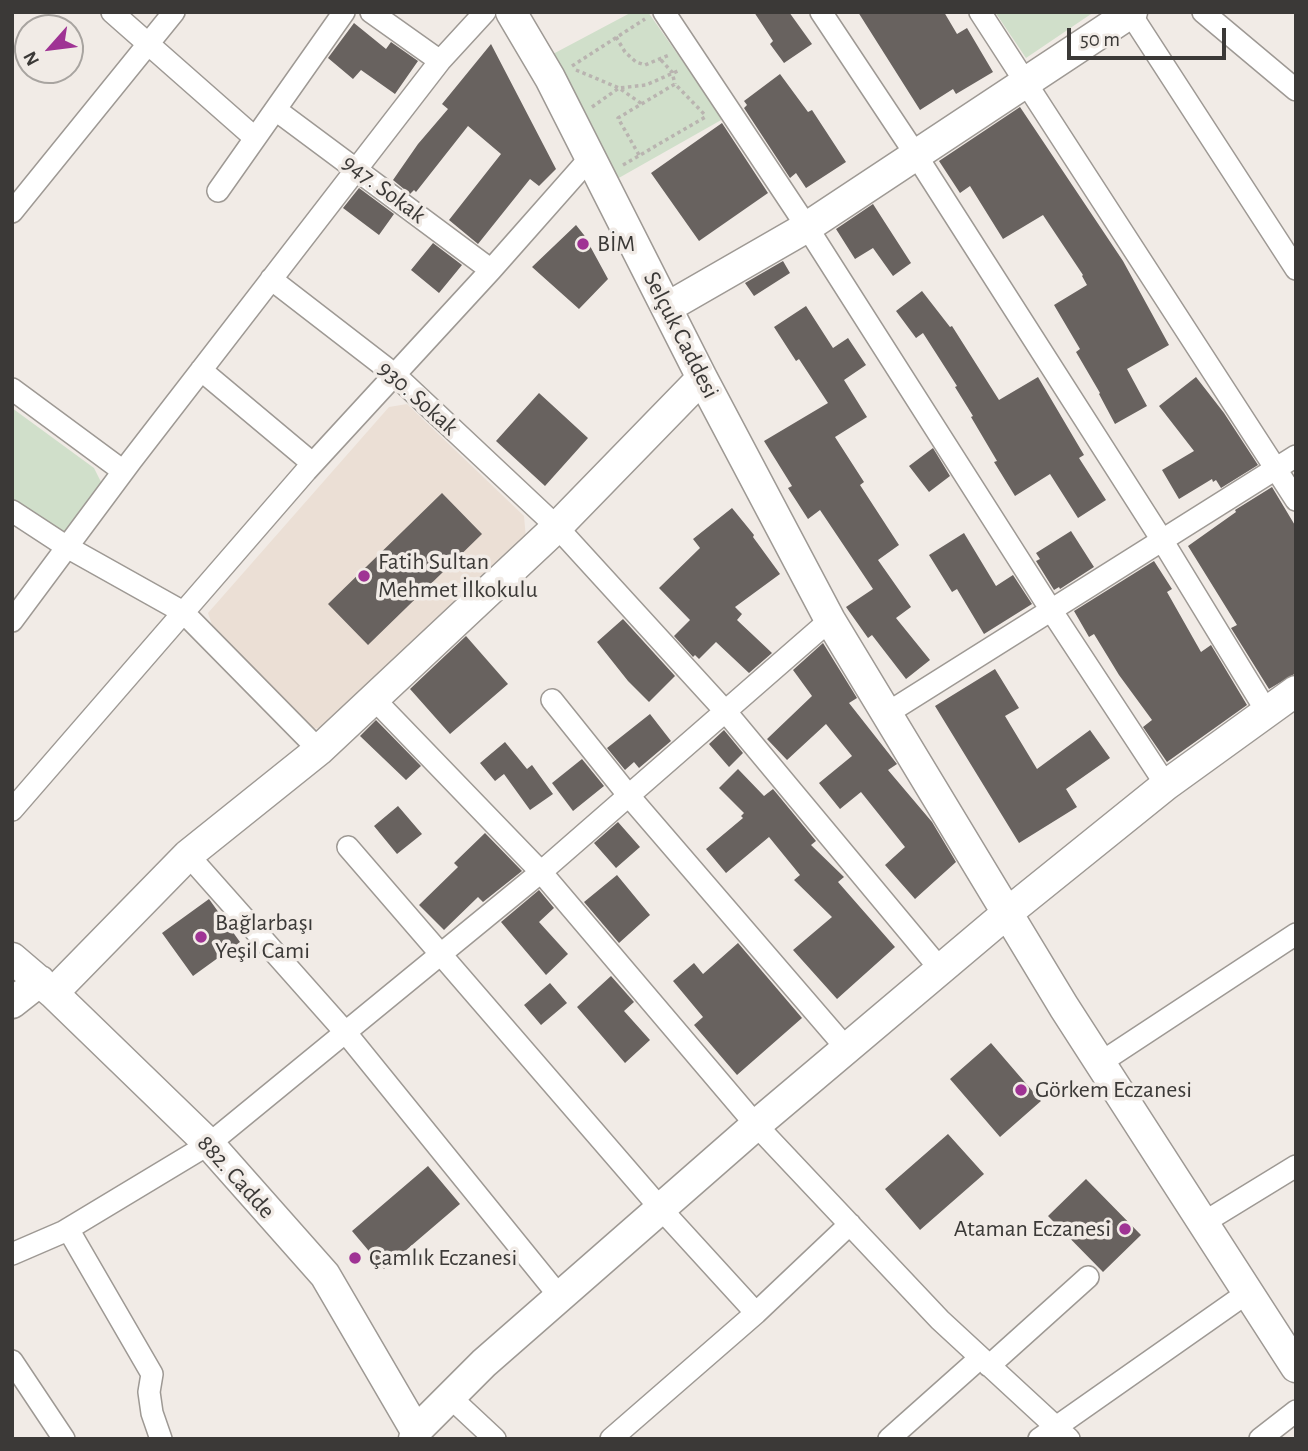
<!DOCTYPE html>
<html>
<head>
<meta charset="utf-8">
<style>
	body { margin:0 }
	#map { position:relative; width:1308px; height:1451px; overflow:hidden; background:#f1ebe6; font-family:"Alegreya Sans",sans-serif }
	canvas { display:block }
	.frame { position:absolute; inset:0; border:14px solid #3b3937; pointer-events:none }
	.north { position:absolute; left:14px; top:14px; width:70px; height:70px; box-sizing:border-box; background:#f1ebe6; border:2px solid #a8a4a0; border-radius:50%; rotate:242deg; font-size:19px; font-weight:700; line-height:28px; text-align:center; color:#3b3937 }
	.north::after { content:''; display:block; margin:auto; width:24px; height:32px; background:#9f3394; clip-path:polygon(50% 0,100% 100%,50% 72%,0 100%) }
	.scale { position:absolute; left:1067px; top:28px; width:159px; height:32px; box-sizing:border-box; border:4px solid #3b3937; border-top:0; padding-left:9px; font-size:21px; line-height:24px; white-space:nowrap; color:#3b3937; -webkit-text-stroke:5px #f1ebe6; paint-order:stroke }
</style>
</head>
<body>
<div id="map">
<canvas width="1308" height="1451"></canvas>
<div class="frame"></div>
<div class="north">N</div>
<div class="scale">50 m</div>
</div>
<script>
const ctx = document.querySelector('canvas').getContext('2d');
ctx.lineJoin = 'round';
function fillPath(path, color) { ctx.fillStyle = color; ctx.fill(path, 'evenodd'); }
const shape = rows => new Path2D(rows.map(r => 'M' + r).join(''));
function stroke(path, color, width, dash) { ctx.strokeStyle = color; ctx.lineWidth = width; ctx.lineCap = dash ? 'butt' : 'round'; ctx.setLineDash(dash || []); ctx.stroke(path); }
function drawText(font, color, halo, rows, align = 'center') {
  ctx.font = font + ' "Alegreya Sans",sans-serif'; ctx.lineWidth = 7; ctx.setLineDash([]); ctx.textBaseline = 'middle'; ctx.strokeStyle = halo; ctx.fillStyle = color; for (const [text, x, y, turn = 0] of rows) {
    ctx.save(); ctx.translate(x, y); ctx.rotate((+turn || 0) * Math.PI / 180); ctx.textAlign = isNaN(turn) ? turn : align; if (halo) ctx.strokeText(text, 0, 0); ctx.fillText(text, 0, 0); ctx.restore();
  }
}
fillPath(shape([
	[407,404,524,516,526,539,327,726,313,729,212,625,208,613,389,407]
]), '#ebdfd5');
fillPath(shape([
	[632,12,648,12,723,119,617,179,553,54],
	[995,12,1094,12,1026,58],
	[12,408,94,468,102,484,72,529,61,534,12,504]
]), '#d0dfca');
fillPath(shape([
	[754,12,789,12,812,44,784,63,770,44,773,41],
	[858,12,944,12,957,34,967,28,993,72,956,94,953,89,920,110],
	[354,23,386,49,391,42,418,61,395,94,361,70,353,79,328,58],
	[491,44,556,169,539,186,530,179,478,244,449,220,501,154,468,126,416,192,414,190,410,194,393,180,418,144,448,109,442,104],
	[780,74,808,112,812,110,846,162,806,188,796,173,790,178,744,108,747,105,744,101],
	[1020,107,1123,261,1169,345,1127,369,1147,406,1115,424,1099,394,1100,393,1076,352,1080,349,1054,305,1087,285,1082,276,1083,275,1043,215,1003,239,970,186,960,193,939,161],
	[722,123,768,193,699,241,651,173],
	[359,188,394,214,379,235,343,208],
	[873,204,911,263,893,276,873,248,855,259,836,229],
	[576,225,584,235,608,279,579,309,532,267],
	[433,243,462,265,439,293,411,270],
	[783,261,790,273,754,296,745,283],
	[922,291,950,327,952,326,999,400,1038,377,1084,455,1079,458,1106,500,1078,518,1050,474,1015,496,994,462,997,461,971,417,973,416,955,387,957,386,923,333,916,338,896,311],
	[806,306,833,348,848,338,866,365,844,380,867,417,835,437,864,482,860,485,899,545,878,560,911,607,896,618,930,660,906,679,872,635,868,638,846,607,873,589,820,510,808,519,788,488,792,486,764,441,828,403,799,359,796,361,774,327],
	[1196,377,1224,413,1258,465,1221,488,1216,480,1213,482,1212,479,1179,499,1162,470,1194,451,1159,406],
	[539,393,588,438,545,486,496,441],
	[933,448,950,476,929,492,909,466],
	[1272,487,1296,527,1296,673,1269,689,1231,628,1237,625,1188,546,1236,512,1235,510],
	[442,493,482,534,368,645,328,604],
	[732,508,754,535,753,537,780,574,735,607,742,614,737,620,772,653,749,673,716,642,699,659,695,655,693,657,674,636,690,620,659,588,700,548,693,539],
	[1071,531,1094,567,1060,589,1059,587,1054,590,1036,561,1040,559,1036,553],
	[964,533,996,586,1013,575,1032,604,984,634,957,589,952,592,929,555],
	[1154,561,1172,589,1167,592,1201,652,1211,645,1247,705,1167,762,1143,727,1152,720,1119,675,1094,634,1089,637,1074,611],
	[623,619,675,676,649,702,628,681,597,642],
	[466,636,508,684,450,734,410,689],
	[823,643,857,698,849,703,897,764,888,770,932,822,956,862,915,899,885,865,905,847,861,792,840,809,819,783,852,756,826,724,787,760,767,739,812,696,793,670],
	[995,669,1019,708,1005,716,1037,769,1090,730,1110,758,1066,789,1077,807,1019,843,935,706],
	[650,714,671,741,639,768,634,762,625,770,607,748],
	[376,720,421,766,406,780,360,736],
	[724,730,743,753,729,767,709,744],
	[505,742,527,769,532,765,553,794,530,810,504,774,495,781,480,763],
	[582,759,604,786,573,811,552,783],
	[738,769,764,796,773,789,816,841,811,845,844,877,838,882,895,947,837,999,793,950,832,917,794,880,800,875,769,837,726,873,706,849,743,818,741,816,744,813,719,788],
	[398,806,422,834,397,854,374,826],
	[618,822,640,847,616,868,594,843],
	[485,833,522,871,483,902,478,897,444,930,419,905,458,867,454,863],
	[617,875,650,915,619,943,584,902],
	[539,890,554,908,539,922,568,954,546,975,501,922],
	[209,899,240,942,193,976,162,933],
	[738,943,802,1018,737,1075,694,1025,703,1017,673,981,694,963,703,974],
	[611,976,634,1002,624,1011,650,1040,625,1063,577,1007],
	[550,983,567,1003,541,1025,524,1005],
	[991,1043,1041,1101,1000,1137,950,1079],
	[948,1134,984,1174,920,1230,885,1189],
	[428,1166,460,1204,384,1269,352,1231],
	[1086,1179,1141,1235,1103,1272,1048,1216]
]), '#68625f');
const street = shape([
	[112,12,255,138],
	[371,12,440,61],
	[664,12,807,227,1051,610,1166,785],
	[821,12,916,155,1162,540,1267,712],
	[980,12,1296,500],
	[1203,12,1296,90],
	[1130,13,1296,269],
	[276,110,491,270],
	[218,191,344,12],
	[12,212,174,12],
	[271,279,394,374,557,527,726,712,941,970],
	[201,370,312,463],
	[12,389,123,471],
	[12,511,67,547,183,612,319,750],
	[12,621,131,461,440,61,485,12],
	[374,699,541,872,756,1125,940,1320,1069,1439],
	[552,700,629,796,847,1049],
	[886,714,1296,456],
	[12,810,306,471,491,270,590,158],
	[348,847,661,1209,756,1313],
	[188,855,346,1033,560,1297],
	[1100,1063,1296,934],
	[1203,1223,1296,1166],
	[68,1229,152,1374,149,1392,152,1413,161,1439],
	[12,1254,63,1232,209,1144,541,872,830,620],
	[12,1361,64,1439],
	[989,1366,1088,1277],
	[450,1397,495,1439],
	[611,1439,756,1313,850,1224],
	[889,1439,980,1358],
	[1039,1439,1247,1293],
	[1260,1439,1296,1411]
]);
const secondary = shape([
	[511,12,550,78,702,378,830,620,1064,1007,1296,1367],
	[668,307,807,227,1132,12],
	[12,958,53,993,209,1144,325,1275,416,1431],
	[53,993,188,855,319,750,557,527,702,378],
	[12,1003,40,981],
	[414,1439,416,1431,484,1363,756,1125,1006,914,1166,785,1296,691]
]);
stroke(street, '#9e9994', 24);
stroke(secondary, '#9e9994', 33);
stroke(shape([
	[616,37,625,52,636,62,645,65,669,55],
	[661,60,672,72,675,84],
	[572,66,645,19],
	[576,70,619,88,642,104],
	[592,107,619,88,646,85,680,70],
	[639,155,618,118,675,84,706,116],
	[623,165,707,116]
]), '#b9b4b0', 3.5, [3.5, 3.5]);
stroke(street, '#fff', 21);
stroke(secondary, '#fff', 30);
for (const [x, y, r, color] of [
	[583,244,7,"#9f3394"],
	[364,576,7,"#9f3394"],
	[201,937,7,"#9f3394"],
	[1021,1090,7,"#9f3394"],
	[1125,1229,7,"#9f3394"],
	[355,1258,7,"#9f3394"]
]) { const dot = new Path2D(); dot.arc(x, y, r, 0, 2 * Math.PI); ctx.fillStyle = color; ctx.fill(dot); stroke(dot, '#f1ebe6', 2.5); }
drawText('24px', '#3b3937', '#f1ebe6', [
	["947. Sokak",384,189,37],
	["Selçuk Caddesi",681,335,63],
	["930. Sokak",418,398,42],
	["882. Cadde",236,1177,48]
]);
drawText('24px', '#3b3937', '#f1ebe6', [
	["BİM",597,244],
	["Fatih Sultan",378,562],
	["Mehmet İlkokulu",378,590],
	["Bağlarbaşı",215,923],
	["Yeşil Cami",215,951],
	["Görkem Eczanesi",1035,1090],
	["Ataman Eczanesi",1111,1229,"right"],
	["Çamlık Eczanesi",369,1258]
], 'left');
</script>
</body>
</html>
